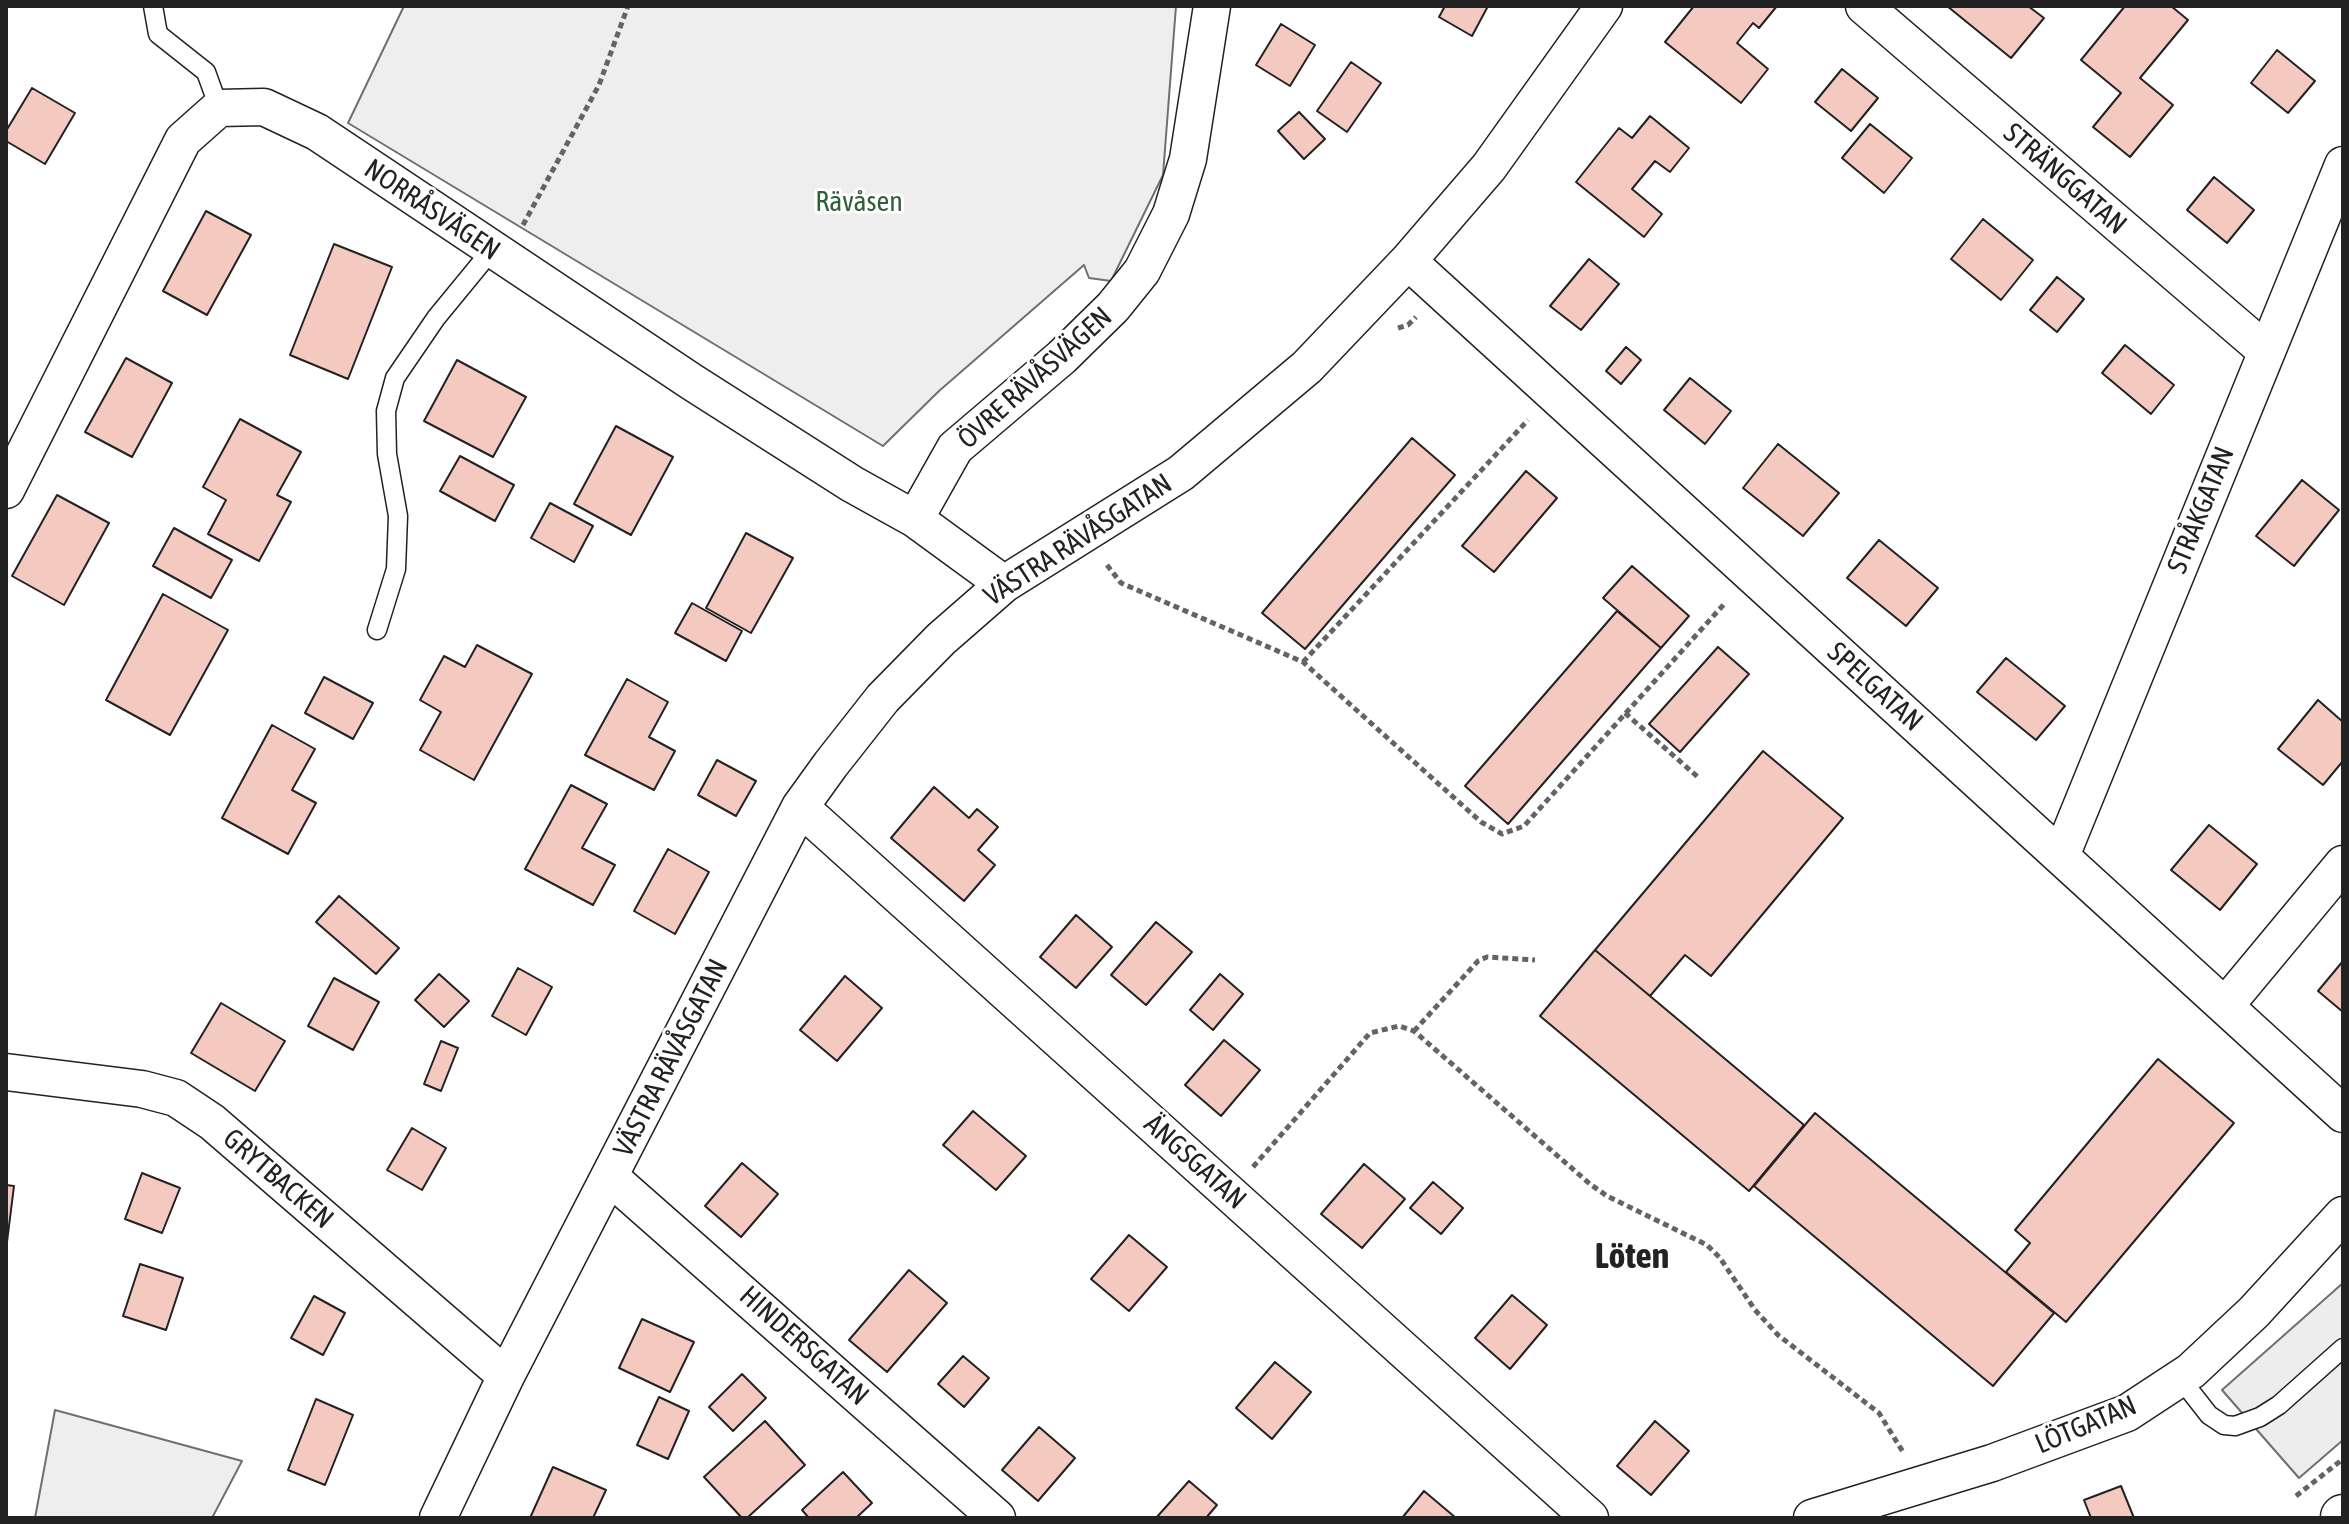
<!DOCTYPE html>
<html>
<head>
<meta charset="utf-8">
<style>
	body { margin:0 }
	#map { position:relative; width:2349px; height:1524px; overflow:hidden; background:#fff; font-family:"Asap Condensed",sans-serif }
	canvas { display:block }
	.frame { position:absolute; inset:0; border:8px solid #222; pointer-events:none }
</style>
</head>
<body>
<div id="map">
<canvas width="2349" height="1524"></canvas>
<div class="frame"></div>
</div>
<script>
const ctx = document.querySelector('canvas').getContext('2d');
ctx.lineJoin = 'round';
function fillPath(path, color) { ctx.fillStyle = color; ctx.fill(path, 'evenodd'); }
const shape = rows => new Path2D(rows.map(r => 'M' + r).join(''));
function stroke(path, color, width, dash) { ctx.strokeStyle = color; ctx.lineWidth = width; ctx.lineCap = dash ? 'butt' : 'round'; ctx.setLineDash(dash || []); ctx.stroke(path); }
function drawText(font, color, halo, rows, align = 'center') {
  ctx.font = font + ' "Asap Condensed",sans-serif'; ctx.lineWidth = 6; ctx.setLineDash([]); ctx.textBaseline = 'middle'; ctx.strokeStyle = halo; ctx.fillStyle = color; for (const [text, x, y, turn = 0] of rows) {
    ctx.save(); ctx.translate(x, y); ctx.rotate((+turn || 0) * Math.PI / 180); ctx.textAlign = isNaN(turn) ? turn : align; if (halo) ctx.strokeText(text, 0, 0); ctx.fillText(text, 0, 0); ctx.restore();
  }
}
const green = shape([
	[404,6,1176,6,1163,175,1111,281,1089,278,1084,265,939,391,883,446,348,123,404,6],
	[55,1410,242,1461,212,1518,35,1518,55,1410]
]);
fillPath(green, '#eee');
stroke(green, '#6f6f6f', 2);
const parking = shape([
	[2343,1283,2343,1440,2299,1478,2222,1390,2343,1283]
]);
fillPath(parking, '#ededed');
stroke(parking, '#6f6f6f', 2);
const building = shape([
	[1445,6,1488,6,1472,36,1439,17,1445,6],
	[1694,6,1777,6,1759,28,1753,23,1737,43,1768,69,1741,103,1665,42,1694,6],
	[1947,6,2028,6,2044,18,2011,58,1947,6],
	[2125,6,2171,6,2188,20,2140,78,2173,105,2130,157,2093,127,2121,93,2081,60,2125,6],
	[1281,24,1315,45,1290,86,1256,65,1281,24],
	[2277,50,2315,81,2288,113,2251,83,2277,50],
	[1351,62,1381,83,1347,132,1317,111,1351,62],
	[1842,69,1878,98,1851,131,1815,102,1842,69],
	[32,88,75,113,45,164,6,141,6,131,32,88],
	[1299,112,1325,139,1304,159,1278,131,1299,112],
	[1650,116,1689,148,1670,172,1655,161,1632,189,1662,214,1644,237,1576,182,1619,128,1632,138,1650,116],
	[1870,124,1912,158,1884,193,1842,158,1870,124],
	[2214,177,2254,210,2227,243,2187,210,2214,177],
	[206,211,251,235,207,315,163,291,206,211],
	[1983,219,2033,260,2001,300,1951,259,1983,219],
	[334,244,392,267,348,379,290,355,334,244],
	[1589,259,1619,284,1581,330,1550,306,1589,259],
	[2057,277,2084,299,2057,332,2030,310,2057,277],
	[2125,345,2174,385,2151,414,2102,373,2125,345],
	[1626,347,1641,360,1621,384,1606,371,1626,347],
	[126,358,172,383,132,457,85,432,126,358],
	[457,360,526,397,493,457,424,421,457,360],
	[1690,378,1731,411,1705,444,1664,410,1690,378],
	[240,419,301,452,277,495,291,502,259,561,208,534,226,500,203,487,240,419],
	[616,426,673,457,631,535,574,504,616,426],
	[1412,438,1455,475,1305,649,1262,613,1412,438],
	[1778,444,1839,493,1803,536,1743,488,1778,444],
	[460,456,514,485,495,521,440,491,460,456],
	[1526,471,1557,498,1494,572,1462,546,1526,471],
	[2302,480,2339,510,2294,566,2256,536,2302,480],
	[57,495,109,523,64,605,12,576,57,495],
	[550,503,593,526,574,562,531,538,550,503],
	[174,528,232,560,211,598,153,566,174,528],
	[746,533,793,558,751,633,706,608,746,533],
	[1879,540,1938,588,1906,626,1847,578,1879,540],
	[1632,566,1689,616,1661,648,1603,598,1632,566],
	[163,594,228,630,170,735,106,700,163,594],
	[692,603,742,631,726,661,675,633,692,603],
	[1617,611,1661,648,1508,824,1465,786,1617,611],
	[477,645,532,674,474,780,420,750,441,712,420,700,444,656,465,667,477,645],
	[1718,647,1749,674,1680,752,1649,724,1718,647],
	[2006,658,2065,706,2036,740,1977,692,2006,658],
	[324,677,373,703,353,739,305,713,324,677],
	[627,679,668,702,649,737,675,751,654,790,585,755,627,679],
	[2318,700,2343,722,2343,761,2323,785,2278,749,2318,700],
	[272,725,315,749,292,790,316,803,288,854,222,818,272,725],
	[1763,751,1843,818,1711,976,1685,955,1650,996,1595,950,1763,751],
	[717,760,756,781,736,816,698,795,717,760],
	[571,785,607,804,582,848,615,865,593,905,525,869,571,785],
	[934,787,969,818,977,809,998,827,978,850,995,865,964,901,891,838,934,787],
	[2209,825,2257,864,2220,910,2171,870,2209,825],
	[668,849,709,872,675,934,634,911,668,849],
	[339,896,399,948,376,974,316,922,339,896],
	[1076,915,1112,947,1076,988,1040,957,1076,915],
	[1156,922,1192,952,1146,1005,1111,975,1156,922],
	[1595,950,1804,1125,1749,1191,1540,1016,1595,950],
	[2343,961,2343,1012,2318,991,2343,961],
	[518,968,552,987,526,1035,492,1016,518,968],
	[439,974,469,1001,444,1027,415,1000,439,974],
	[1220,974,1243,994,1213,1030,1190,1010,1220,974],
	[845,976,882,1008,837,1061,800,1030,845,976],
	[334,978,379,1002,353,1050,308,1026,334,978],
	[221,1003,285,1041,255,1091,191,1053,221,1003],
	[1224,1040,1260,1070,1221,1116,1185,1085,1224,1040],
	[441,1041,458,1048,441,1091,424,1084,441,1041],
	[2158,1059,2234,1123,2066,1322,2006,1272,2030,1243,2015,1230,2158,1059],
	[973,1111,1026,1156,996,1190,943,1145,973,1111],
	[1815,1113,2054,1313,1993,1386,1754,1186,1815,1113],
	[412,1128,446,1148,422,1190,387,1170,412,1128],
	[742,1163,778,1194,741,1237,705,1206,742,1163],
	[1364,1164,1405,1199,1362,1248,1321,1214,1364,1164],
	[142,1173,180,1188,162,1233,125,1219,142,1173],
	[1433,1182,1463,1208,1441,1234,1410,1208,1433,1182],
	[6,1185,14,1186,7,1242,6,1241,6,1185],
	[1129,1235,1167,1267,1129,1311,1091,1279,1129,1235],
	[140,1264,183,1278,166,1330,123,1316,140,1264],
	[909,1270,947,1303,887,1372,849,1340,909,1270],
	[1512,1295,1547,1325,1510,1369,1475,1338,1512,1295],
	[314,1296,345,1313,323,1355,291,1338,314,1296],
	[642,1319,694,1342,670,1392,619,1368,642,1319],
	[963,1356,989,1378,964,1407,938,1384,963,1356],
	[1275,1362,1311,1392,1272,1439,1236,1408,1275,1362],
	[742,1374,766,1398,733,1431,709,1407,742,1374],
	[659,1397,689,1411,668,1459,637,1445,659,1397],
	[316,1399,353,1415,325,1485,288,1470,316,1399],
	[765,1421,805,1465,747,1518,742,1518,704,1477,765,1421],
	[1655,1421,1689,1451,1651,1495,1617,1466,1655,1421],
	[1039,1427,1075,1458,1038,1501,1002,1470,1039,1427],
	[553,1467,606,1490,593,1518,530,1518,553,1467],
	[843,1472,872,1503,856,1518,809,1518,802,1510,843,1472],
	[1189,1481,1217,1505,1206,1518,1156,1518,1189,1481],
	[2121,1486,2134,1518,2091,1518,2084,1500,2121,1486],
	[1424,1491,1456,1518,1402,1518,1424,1491]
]);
fillPath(building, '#f3c9c0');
stroke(building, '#222', 2);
const service = shape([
	[153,6,158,34,206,72,219,108],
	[377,630,396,569,398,516,387,454,386,411,395,378,436,318,491,251],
	[2180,1378,2209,1415,2224,1425,2235,1426,2260,1417,2279,1405,2343,1348]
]);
const minor = shape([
	[1864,6,2266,351],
	[1408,261,2343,1114],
	[6,490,183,140,219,108,264,107,317,132,692,382,852,484,915,519,1004,584],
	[915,519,955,448,1062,357,1113,307,1142,271,1171,214,1188,159,1212,6],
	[800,807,1590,1518],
	[2061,856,2343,165],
	[2225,1006,2343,864],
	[6,1072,142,1089,176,1098,212,1122,506,1376],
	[610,1177,997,1518],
	[438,1518,506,1376,800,807,831,764,883,698,941,639,1004,584,1181,473,1307,367,1408,261,1489,167,1604,6],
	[1812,1518,1992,1463,2127,1413,2191,1371,2254,1312,2343,1215]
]);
const secondary = shape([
	[2343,1518,2343,1517]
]);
stroke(service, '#222', 21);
stroke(minor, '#222', 39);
stroke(secondary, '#222', 47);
stroke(shape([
	[523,225,599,85,628,6],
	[1398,328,1408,325,1416,317],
	[1107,565,1121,583,1303,662,1481,822,1502,834,1524,826,1726,602],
	[1303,662,1528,420],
	[1625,713,1699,778],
	[1414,1031,1478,961,1487,957,1535,960],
	[1253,1167,1370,1033,1399,1026,1414,1031,1590,1184,1607,1196,1707,1245,1720,1258,1755,1310,1778,1335,1879,1413,1903,1452],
	[2296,1496,2343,1459]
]), '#646464', 5, [6, 4]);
stroke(service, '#fff', 18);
stroke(minor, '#fff', 36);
stroke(secondary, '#fff', 44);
drawText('28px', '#222', '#fff', [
	["STRÄNGGATAN",2065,179,41],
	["NORRÅSVÄGEN",432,210,34],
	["ÖVRE RÄVÅSVÄGEN",1035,378,-42],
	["STRÅKGATAN",2201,510,-68],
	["VÄSTRA RÄVÅSGATAN",1078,540,-33],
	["SPELGATAN",1875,687,42],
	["VÄSTRA RÄVÅSGATAN",671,1058,-63],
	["ÄNGSGATAN",1195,1162,42],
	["GRYTBACKEN",278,1179,41],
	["HINDERSGATAN",804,1346,42],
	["LÖTGATAN",2086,1425,-23]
]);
drawText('28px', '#2f5e38', '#fff', [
	["Rävåsen",859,202]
]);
drawText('bold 36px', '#222', '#fff', [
	["Löten",1632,1257]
]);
</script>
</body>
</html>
